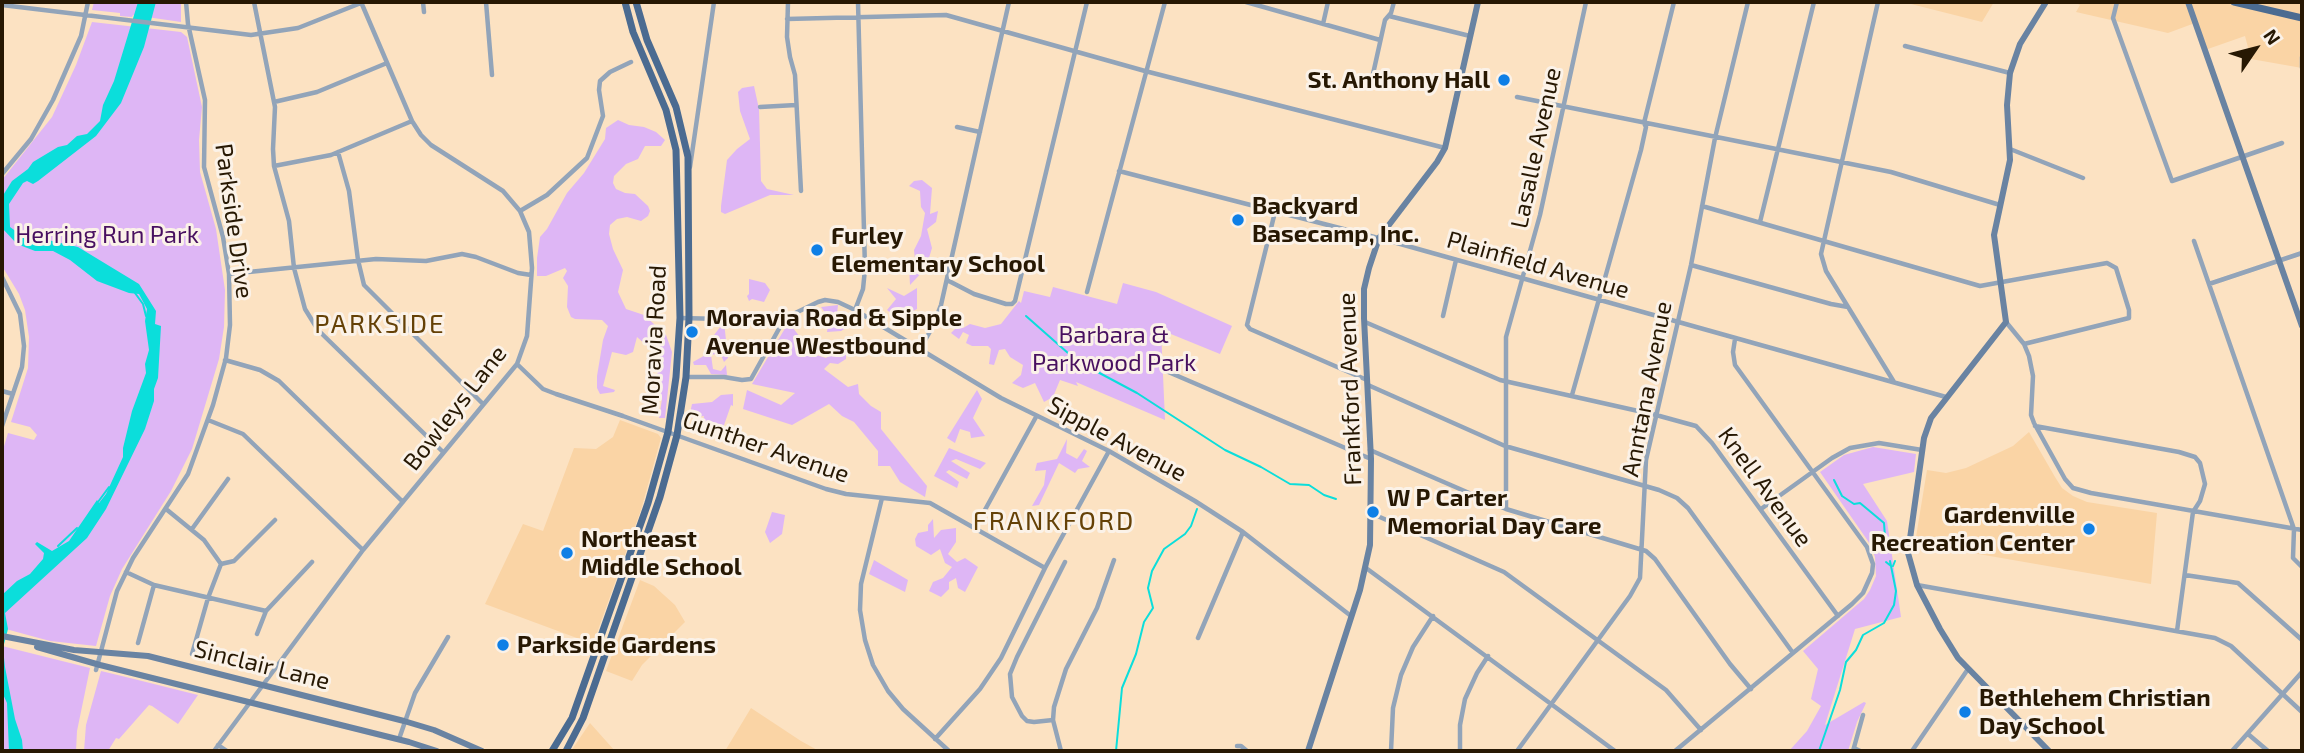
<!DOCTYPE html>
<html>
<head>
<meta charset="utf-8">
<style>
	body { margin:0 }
	#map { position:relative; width:2304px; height:753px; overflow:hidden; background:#fce2c2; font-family:"Exo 2",sans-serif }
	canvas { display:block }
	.frame { position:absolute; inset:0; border:4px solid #271803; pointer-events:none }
	.north { position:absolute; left:2220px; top:14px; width:70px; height:70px; -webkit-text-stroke:5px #fbf2e8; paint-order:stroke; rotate:55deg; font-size:19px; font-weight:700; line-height:28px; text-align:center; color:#271803 }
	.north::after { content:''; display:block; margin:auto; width:24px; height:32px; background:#271803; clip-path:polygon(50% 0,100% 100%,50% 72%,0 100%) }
</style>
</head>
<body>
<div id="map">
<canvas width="2304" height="753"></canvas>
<div class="frame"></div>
<div class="north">N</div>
</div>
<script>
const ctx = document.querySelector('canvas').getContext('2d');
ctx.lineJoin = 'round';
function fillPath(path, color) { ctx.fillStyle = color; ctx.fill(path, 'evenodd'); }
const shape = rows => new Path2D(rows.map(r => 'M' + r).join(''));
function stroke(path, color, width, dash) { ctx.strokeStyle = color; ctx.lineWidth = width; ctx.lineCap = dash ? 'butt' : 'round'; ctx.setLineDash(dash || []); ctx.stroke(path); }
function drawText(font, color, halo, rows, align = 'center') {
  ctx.font = font + ' "Exo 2",sans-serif'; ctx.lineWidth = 6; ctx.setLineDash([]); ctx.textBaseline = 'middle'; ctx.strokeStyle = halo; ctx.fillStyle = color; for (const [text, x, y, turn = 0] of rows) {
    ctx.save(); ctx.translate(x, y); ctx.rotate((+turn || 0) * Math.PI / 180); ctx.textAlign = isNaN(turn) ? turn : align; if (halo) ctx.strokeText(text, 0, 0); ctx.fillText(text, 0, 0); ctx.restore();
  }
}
fillPath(shape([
	[1912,2,1994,2,1982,22,1911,4],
	[2074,2,2302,2,2302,68,2251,59,2245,36,2205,50,2195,23,2168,33,2076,12,2080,5],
	[620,420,658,434,661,438,641,510,593,644,485,604,523,524,543,531,574,448,596,449,613,437],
	[2029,432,2055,477,2062,488,2073,496,2087,502,2157,513,2151,584,1915,543,1927,470,1946,473,1966,468,2013,446],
	[640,580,654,586,675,605,685,622,642,665,632,681,606,671],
	[751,708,801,741,819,751,725,751],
	[590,723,615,751,571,751]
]), '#fad4a5');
fillPath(shape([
	[94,2,181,2,181,22,133,15,132,17,120,16,120,13,92,10],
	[92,22,181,32,187,37,202,107,199,140,200,172,216,229,225,290,224,327,219,359,192,449,171,491,122,569,110,596,96,646,50,641,2,628,2,453,8,433,34,440,37,435,30,427,11,422,28,368,29,337,25,310,19,294,2,266,2,180,52,117,76,65],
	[754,86,759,109,761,181,767,189,794,195,770,195,725,214,721,212,721,206,727,160,737,149,750,139,740,111,738,92,742,88],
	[618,120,629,125,644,127,656,132,665,140,661,146,645,146,638,159,626,164,614,176,613,183,616,189,625,193,635,194,648,206,650,211,648,216,641,221,627,217,617,219,610,225,609,234,613,249,623,270,618,292,626,309,644,315,666,335,672,352,665,418,659,418,662,399,655,381,662,359,637,337,633,352,626,355,612,352,603,386,615,390,614,392,600,394,597,388,597,376,603,340,608,326,602,320,575,319,571,317,567,307,568,286,563,278,567,271,565,268,546,276,537,276,537,258,540,237,547,229,567,193,584,173,605,139,606,128],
	[922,180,932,188,930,214,938,211,936,222,927,229,932,248,926,268,910,285,909,266,915,260,914,250,921,236,925,213,921,207,920,191,909,186,914,181],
	[749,279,765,283,770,290,764,302,752,299,749,301,747,296,749,294],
	[1123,283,1156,292,1232,326,1220,354,1161,330,1165,420,1076,382,1078,386,1060,380,1053,397,1044,402,1035,383,1023,388,1012,383,1021,375,1023,365,1010,357,1005,349,999,350,994,365,989,364,991,349,988,346,972,346,966,343,969,335,963,332,959,339,951,333,955,329,953,326,941,321,942,317,963,328,970,324,985,328,1001,324,1019,301,1021,303,1024,291,1050,297,1053,287,1117,304],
	[887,288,904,296,917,288,917,309,909,313,900,307,892,314,887,310,896,299],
	[838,305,837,314,844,311,851,315,851,325,841,331,827,332,829,318,821,307],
	[724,322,728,358,724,362,720,353,711,355,713,369,721,371,726,365,727,375,711,374,706,365,694,365,693,362,709,353,711,339],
	[787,325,793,328,813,354,826,358,835,351,846,352,846,359,838,364,830,363,824,369,848,387,858,384,859,394,871,406,881,412,881,429,927,486,925,497,900,482,890,466,878,466,878,451,854,422,842,416,829,404,792,425,743,409,747,390,781,405,795,393,752,384],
	[977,390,982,399,973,418,985,436,971,438,970,432,960,429,955,443,947,438],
	[733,394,733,406,731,405,723,428,703,421,704,416,689,418,692,404,712,402,721,395],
	[1067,439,1066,453,1077,459,1084,449,1087,451,1082,461,1090,467,1078,469,1075,473,1059,463,1039,505,1032,506,1044,485,1046,470,1035,471,1037,463,1057,459],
	[1873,447,1916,454,1914,472,1863,484,1887,521,1901,617,1855,629,1825,725,1864,702,1866,703,1857,722,1848,751,1789,751,1807,731,1821,706,1811,699,1818,669,1803,651,1864,599,1870,590,1876,576,1875,557,1870,544,1820,472,1844,455],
	[949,448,986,463,980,469,956,459,951,461,970,473,967,479,949,470,946,472,959,482,957,488,934,476],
	[772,512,785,515,782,534,770,543,765,532],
	[933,519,934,538,941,530,956,528,956,542,948,554,957,562,965,558,978,567,965,592,958,588,956,578,949,582,949,589,941,597,929,591,933,582,943,578,952,567,945,563,940,549,931,555,916,546,915,539,918,533,928,531,928,525],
	[874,560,908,580,905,592,869,574],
	[2,646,90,668,77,731,76,751,2,751],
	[101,671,130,678,198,695,178,724,152,706,149,705,119,739,116,738,108,751,84,751,86,725]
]), '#deb6f5');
fillPath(shape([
	[138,2,156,2,144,47,121,103,96,136,38,181,33,184,27,181,23,183,9,204,10,227,21,235,41,236,47,238,48,240,78,247,139,284,156,311,155,324,161,326,158,378,154,389,154,401,145,429,106,509,87,538,5,613,8,629,3,648,5,667,15,719,22,740,23,751,9,751,7,703,2,692,2,595,17,581,30,574,43,559,44,553,35,544,37,542,52,551,69,541,97,500,99,503,106,494,123,457,123,448,132,411,146,373,145,364,149,350,145,321,147,309,139,294,129,293,97,281,70,260,53,251,35,251,17,244,2,228,2,197,12,181,28,169,33,162,58,147,67,145,77,136,87,134,100,121,103,105,114,81]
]), '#0bdedb');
stroke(shape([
	[135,293,143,304,146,316],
	[1026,316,1077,361,1137,393,1225,450,1261,467,1290,484,1309,485,1324,495,1336,499],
	[1834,480,1842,496,1854,504,1860,503,1884,523,1885,537],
	[98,502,109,487],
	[58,546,77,528],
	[1886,562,1891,566],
	[1893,566,1895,561],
	[1116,751,1122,688,1136,654,1144,622,1153,608,1148,588,1152,571,1164,549,1185,534,1191,526,1197,509],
	[1819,751,1840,690,1846,662,1856,650,1863,635,1884,623,1894,605,1896,591,1890,561]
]), '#0bdedb', 2);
stroke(shape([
	[254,2,275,107,273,149,274,166,289,221,294,268,305,309,318,330,443,452],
	[423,2,424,12],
	[486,2,492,75],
	[788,2,787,37,790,57,795,75,801,191],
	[1246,2,1380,40],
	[1878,2,1821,254,1826,271,1894,382],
	[2117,2,2113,18,2172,181,2282,143],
	[2,5,251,35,298,28,361,3],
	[1389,16,1470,36],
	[787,19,946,15,1145,71,1445,148],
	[1323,24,1328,2],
	[1905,46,2010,73],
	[2302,57,2302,68],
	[1373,74,1385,20,1391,13,1394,2],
	[1517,97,1891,172,2000,205],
	[274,102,317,92,387,63],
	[760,107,796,105],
	[957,127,980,132],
	[2010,149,2083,178],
	[338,152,349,191,358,260,364,285,483,404],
	[274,166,331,155,412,121],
	[690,167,714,2],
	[1119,171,1386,240,1946,397],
	[2,174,31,139,53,100,81,36,88,2],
	[1702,206,1980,286,2107,263,2116,268,2129,310,2129,318,2024,344],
	[520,211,547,195,587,158,603,116,599,90,600,81,610,72,631,62],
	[1275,212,1247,325,1250,329,1367,380],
	[1760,222,1814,2],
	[2194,241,2294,529,2293,558,2302,567],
	[1691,265,1831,304,1848,307],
	[229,274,376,259,426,261,462,254,476,257,518,273,531,275],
	[2,277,20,314,24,346,22,367,2,426],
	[947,280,974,294,1006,304,1012,304,1015,301,1087,2],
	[2209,284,2302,253],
	[1087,292,1165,2],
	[855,310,863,289,865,269,858,2],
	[1443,316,1456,260],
	[680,318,766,320,785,318],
	[1365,322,1500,380,1656,415,1696,426,1712,443,1838,616],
	[2006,322,2024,344,2029,356,2033,376,2031,415,2034,423,2065,479,2073,488,2091,493,2302,530],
	[920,349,932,328,941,305,1009,2],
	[225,360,260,370,279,381,403,502],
	[517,364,543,389,556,394,623,416,826,489,846,494,930,503,1045,568],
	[1166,371,1371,459],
	[686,377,724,377,742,380,751,379,785,318,818,302,825,300,838,302,855,310,1001,398,1109,451,1195,501,1243,532,1351,616],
	[1368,385,1505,446,1659,490,1677,498,1688,508,1793,653],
	[2,391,13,394],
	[1572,395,1641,150,1646,127,1644,123,1674,2],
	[208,420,243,434,363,550],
	[2035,426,2179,452,2195,457,2200,463,2205,484,2200,501,2193,512,2177,631],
	[1370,450,1506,509,1646,551,1655,559,1730,664,1751,689],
	[882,498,861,584,860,610,865,640,873,665,888,691,903,709,949,751],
	[166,509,204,540,221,564,208,598,192,654],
	[1506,509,1506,337,1540,215,1586,2],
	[1761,509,1832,458,1850,448,1879,443,1922,450],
	[1373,514,1504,572,1666,690,1701,730],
	[975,528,1036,417],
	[192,529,228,479],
	[221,564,234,561,275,520],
	[1366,568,1615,751],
	[126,572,154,585,266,611],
	[2185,575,2238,583,2302,640],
	[1917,585,2215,638,2231,646,2302,712],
	[257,634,266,611,312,562],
	[1198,638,1243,532],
	[138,643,154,585],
	[96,670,117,591,133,558,188,474,213,405,226,358,230,325,229,274,223,237,204,167,205,100,188,24,186,2],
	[1053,720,1034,722,1027,721,1022,716,1012,697,1010,674,1017,657,1065,562],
	[2248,734,2268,751],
	[399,739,415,693,448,637],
	[935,739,980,689,1001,658,1045,568,1109,451],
	[218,745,227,751],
	[1237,746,1241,746,1247,751],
	[1854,748,1860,751],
	[214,751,363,550,517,364,527,336,532,268,529,232,520,211,503,191,431,145,421,135,412,121,361,2],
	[1061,751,1053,720,1054,707,1066,669,1097,608,1114,560],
	[1391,751,1393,708,1401,675,1413,647,1433,616],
	[1460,751,1460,725,1465,699,1477,673,1488,656],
	[1517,751,1630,596,1640,578,1646,460,1691,265,1715,138,1748,2],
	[1675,751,1852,604,1863,593,1872,573,1873,564,1867,547,1735,365,1733,352,1735,339],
	[1853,751,1863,715],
	[1912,751,1968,669],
	[2232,751,2302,672]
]), '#92a4b9', 4.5);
stroke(shape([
	[2046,2,2020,44,2010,73,2007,105,2010,160,1994,235,2006,322,1931,418,1924,438,1908,553,1917,585,1940,629,1958,658,2049,751],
	[2188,2,2302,326],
	[2,636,74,650,148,656,404,721,434,730,482,751],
	[37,647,100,665,409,742,437,751],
	[1308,751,1360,590,1370,545,1371,459,1364,318,1364,289,1369,268,1379,238,1437,162,1445,148,1478,2]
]), '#6983a2', 6);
stroke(shape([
	[2234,2,2302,18],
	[552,751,572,718,648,503,668,432,676,377,680,318,676,150,666,110,633,32,625,2],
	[566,751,583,718,660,497,677,435,686,377,689,318,688,157,676,107,647,40,636,2]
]), '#4b6b91', 7);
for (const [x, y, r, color] of [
	[1504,80,7,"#0e7fe6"],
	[1238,220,7,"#0e7fe6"],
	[817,250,7,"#0e7fe6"],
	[692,332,7,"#0e7fe6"],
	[1373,512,7,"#0e7fe6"],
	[2089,529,7,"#0e7fe6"],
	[567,553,7,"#0e7fe6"],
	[503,645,7,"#0e7fe6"],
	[1965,712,7,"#0e7fe6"]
]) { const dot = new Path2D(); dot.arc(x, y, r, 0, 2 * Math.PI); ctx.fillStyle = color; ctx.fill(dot); stroke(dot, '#fbf2e8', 2.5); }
drawText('bold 24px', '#271803', '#fbf2e8', [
	["St. Anthony Hall",1490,80,"right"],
	["Backyard",1252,206],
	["Basecamp, Inc.",1252,234],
	["Furley",831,236],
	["Elementary School",831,264],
	["Moravia Road & Sipple",706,318],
	["Avenue Westbound",706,346],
	["W P Carter",1387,498],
	["Memorial Day Care",1387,526],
	["Gardenville",2075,515,"right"],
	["Recreation Center",2075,543,"right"],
	["Northeast",581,539],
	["Middle School",581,567],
	["Parkside Gardens",517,645],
	["Bethlehem Christian",1979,698],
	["Day School",1979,726]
], 'left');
drawText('24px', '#271803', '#fbf2e8', [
	["Lasalle Avenue",1536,148,-78],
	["Parkside Drive",234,221,82],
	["Plainfield Avenue",1538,265,16],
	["Moravia Road",654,340,-87],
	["Frankford Avenue",1350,389,-92],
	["Anntana Avenue",1647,389,-79],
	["Bowleys Lane",455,408,-52],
	["Sipple Avenue",1117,439,28],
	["Gunther Avenue",766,447,19],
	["Knell Avenue",1765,487,54],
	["Sinclair Lane",262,665,14]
]);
drawText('24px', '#481060', '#fbf2e8', [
	["Herring Run Park",107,235],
	["Barbara &",1114,335],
	["Parkwood Park",1114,363]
]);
ctx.letterSpacing = '2px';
drawText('26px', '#654106', '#fbf2e8', [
	["PARKSIDE",380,324],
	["FRANKFORD",1054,521]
]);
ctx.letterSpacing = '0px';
</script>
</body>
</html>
